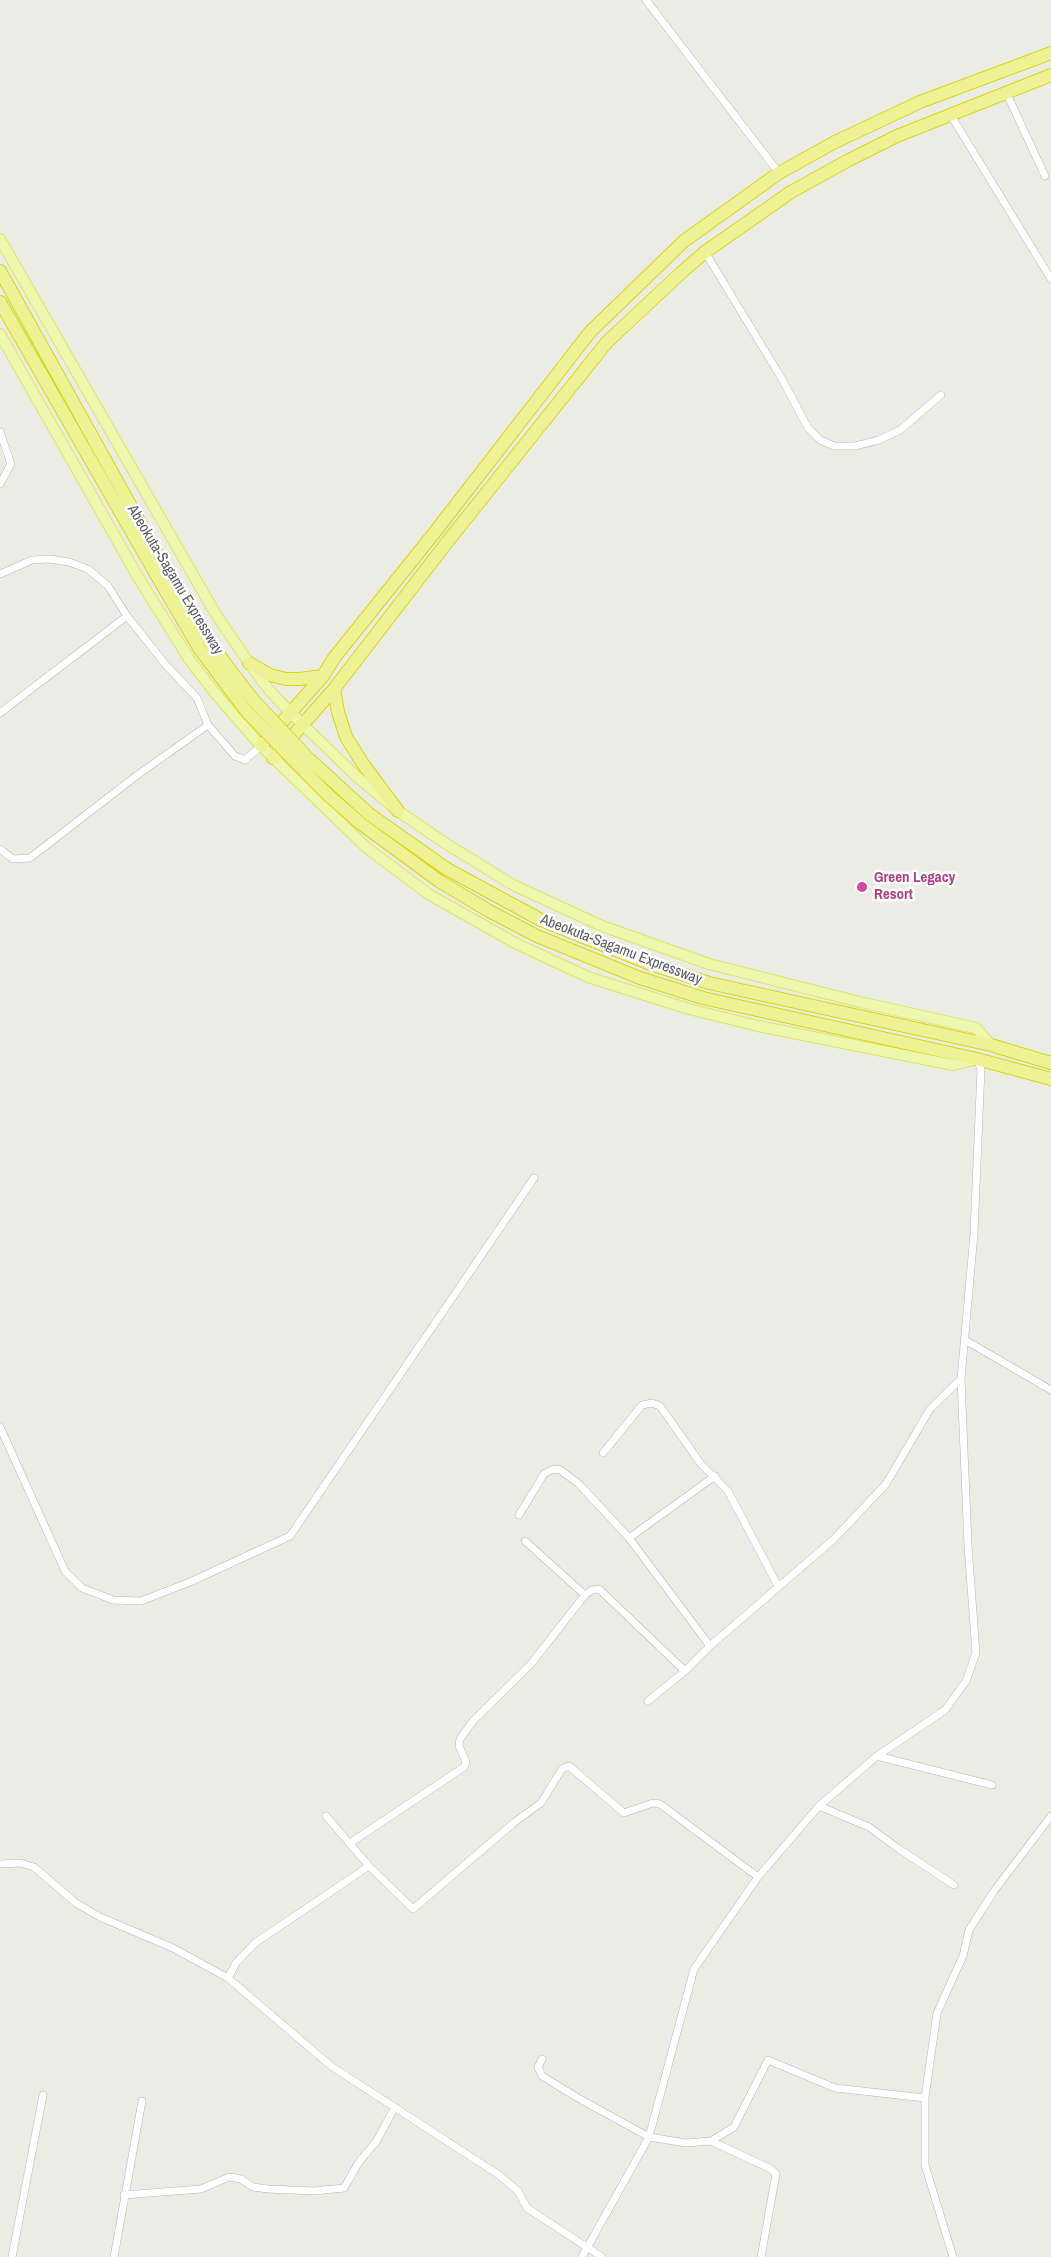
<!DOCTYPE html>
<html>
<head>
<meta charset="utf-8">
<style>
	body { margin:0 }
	canvas { display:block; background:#ebece3 }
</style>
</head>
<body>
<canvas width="1051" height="2257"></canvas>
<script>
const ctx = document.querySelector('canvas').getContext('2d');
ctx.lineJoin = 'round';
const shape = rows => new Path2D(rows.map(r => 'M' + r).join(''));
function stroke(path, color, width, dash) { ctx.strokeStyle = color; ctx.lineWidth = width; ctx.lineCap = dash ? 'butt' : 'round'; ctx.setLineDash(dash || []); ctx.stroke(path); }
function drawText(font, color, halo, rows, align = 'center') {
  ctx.font = font + ' "Archivo Narrow",sans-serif'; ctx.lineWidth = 5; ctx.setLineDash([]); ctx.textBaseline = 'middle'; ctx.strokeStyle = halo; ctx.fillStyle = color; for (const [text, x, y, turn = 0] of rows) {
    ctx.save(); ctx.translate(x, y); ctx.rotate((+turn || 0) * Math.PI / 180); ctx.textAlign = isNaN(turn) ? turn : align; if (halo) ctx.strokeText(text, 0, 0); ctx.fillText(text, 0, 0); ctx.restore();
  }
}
const street = shape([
	[646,0,779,173],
	[1006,92,1045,176],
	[950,114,1051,279],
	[705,252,782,379,808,428,820,440,834,446,855,446,879,440,900,430,941,395],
	[0,432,11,464,0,484],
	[0,574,32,560,50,559,69,562,88,569,108,586,127,616,166,665,197,698,208,725,235,756,245,760,261,746],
	[0,713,127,616],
	[0,849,13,859,30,858,136,776,208,725],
	[965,1340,1051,1390],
	[0,1427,65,1571,82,1588,113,1600,141,1601,190,1582,290,1536,534,1178],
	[603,1453,642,1405,652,1403,660,1406,701,1464,728,1491,778,1586],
	[519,1515,544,1474,551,1470,559,1469,579,1484,629,1538,715,1476],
	[629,1538,710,1646],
	[525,1541,585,1595],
	[648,1701,685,1671,710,1646,834,1539,886,1484,930,1409,961,1379],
	[877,1756,992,1785],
	[819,1806,869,1827,899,1849,954,1885],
	[350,1843,464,1767,466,1762,459,1746,460,1739,473,1721,530,1665,585,1595,592,1590,599,1589,685,1671],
	[0,1864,20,1863,34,1867,76,1903,100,1917,173,1948,228,1978,331,2066,499,2175,518,2191,527,2208,602,2257],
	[369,1866,413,1909,516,1821,541,1803,562,1769,569,1766,624,1813,653,1803,660,1804,758,1877],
	[228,1978,236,1963,255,1943,369,1866,326,1816],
	[542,2059,538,2067,542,2076,578,2098,649,2137,686,2143,711,2141,734,2127,768,2060,835,2088,925,2098,937,2013,963,1956,969,1930,994,1891,1051,1816],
	[925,2098,925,2165,953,2257],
	[711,2141,771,2169,776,2174,761,2257],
	[124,2195,201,2189,229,2177,241,2179,253,2187,268,2189,314,2191,344,2188,359,2162,376,2142,395,2107],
	[12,2257,43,2095],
	[114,2257,142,2101],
	[582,2257,649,2137,694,1969,758,1877,819,1806,877,1756,945,1710,966,1681,976,1653,968,1546,961,1379,974,1234,981,1069,977,1059]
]);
const primary = shape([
	[0,239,215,613,249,663,269,690,291,713,356,776,398,811,445,843,513,885,602,926,709,964,860,1002,976,1028,991,1045],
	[0,334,138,577,189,659,215,693,261,746,367,848,430,895,517,944,588,977,689,1009,758,1026,953,1065,977,1059]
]);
const highway = shape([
	[0,271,163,564],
	[0,302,153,569],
	[249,663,270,675,286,679,300,679,323,676],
	[334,689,338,712,346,737,363,764,398,811],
	[261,746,323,676,334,658,435,532,590,332,684,241,779,173,835,142,920,102,1051,53],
	[273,758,334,689,448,541,607,342,683,271,705,252,791,192,847,161,897,136,1051,75],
	[447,869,541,920,648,963,709,983,991,1045,1051,1063],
	[439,881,489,911,537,936,640,978,703,998,977,1059,1051,1079]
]);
stroke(street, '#b5b6bc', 8);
stroke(primary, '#e2e365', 12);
stroke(highway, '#d9d416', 14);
stroke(street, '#fff', 7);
stroke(primary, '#edf7ad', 10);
stroke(highway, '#eff294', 12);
const highwayBridge = shape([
	[163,564,207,638,230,670,255,702,309,759,369,814,447,869],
	[153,569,199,648,247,712,327,794,360,823,439,881]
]);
stroke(highwayBridge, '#d9d416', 14, []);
stroke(highwayBridge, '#eff294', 12);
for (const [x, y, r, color] of [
	[862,887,6,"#d1479c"]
]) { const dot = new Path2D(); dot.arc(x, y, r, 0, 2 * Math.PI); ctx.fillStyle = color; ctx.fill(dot); stroke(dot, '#fff', 2); }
drawText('15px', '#5b5c62', '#fff', [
	["Abeokuta-Sagamu Expressway",175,580,59],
	["Abeokuta-Sagamu Expressway",621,950,21]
]);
drawText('bold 15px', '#b23c85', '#fff', [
	["Green Legacy",874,878],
	["Resort",874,895]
], 'left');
</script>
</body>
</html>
